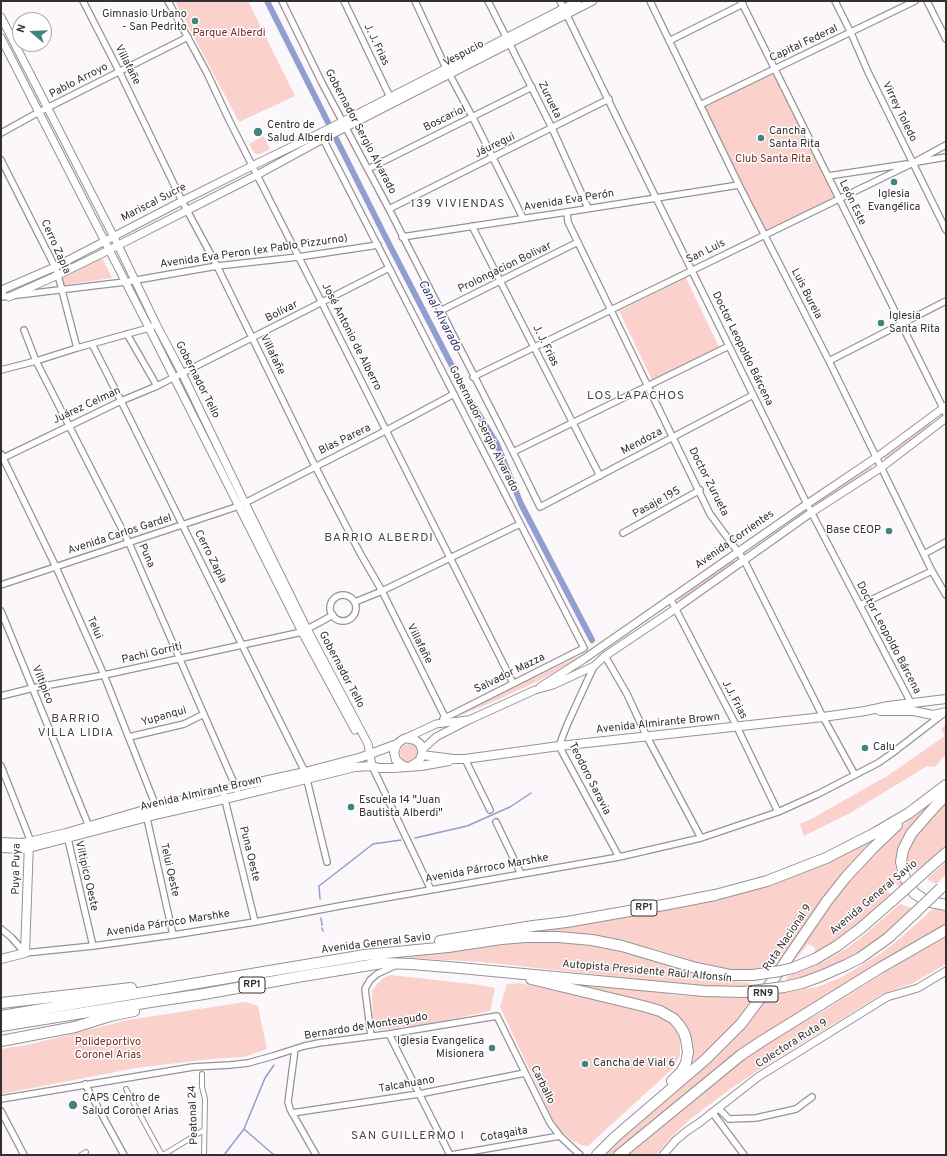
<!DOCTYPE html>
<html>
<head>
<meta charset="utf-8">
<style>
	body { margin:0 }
	#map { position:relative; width:947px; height:1156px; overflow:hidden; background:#fbf7fb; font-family:Overpass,sans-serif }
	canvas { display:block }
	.frame { position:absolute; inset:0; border:2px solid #323132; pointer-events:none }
	.north { position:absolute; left:12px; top:12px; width:40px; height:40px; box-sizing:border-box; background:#fff; border:1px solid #adadad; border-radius:50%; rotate:289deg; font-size:11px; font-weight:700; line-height:16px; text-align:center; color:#323132 }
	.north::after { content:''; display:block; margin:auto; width:14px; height:18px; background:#3f857d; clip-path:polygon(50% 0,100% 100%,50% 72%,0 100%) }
</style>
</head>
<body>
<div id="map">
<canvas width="947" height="1156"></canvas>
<div class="frame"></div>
<div class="north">N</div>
</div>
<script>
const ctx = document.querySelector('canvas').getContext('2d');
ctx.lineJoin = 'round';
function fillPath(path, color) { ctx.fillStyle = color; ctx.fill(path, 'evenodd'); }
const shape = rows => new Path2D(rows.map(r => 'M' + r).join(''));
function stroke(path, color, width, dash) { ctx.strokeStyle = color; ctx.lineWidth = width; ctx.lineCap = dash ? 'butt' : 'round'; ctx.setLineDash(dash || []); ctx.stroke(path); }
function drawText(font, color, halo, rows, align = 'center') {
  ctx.font = font + ' Overpass,sans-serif'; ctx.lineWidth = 3; ctx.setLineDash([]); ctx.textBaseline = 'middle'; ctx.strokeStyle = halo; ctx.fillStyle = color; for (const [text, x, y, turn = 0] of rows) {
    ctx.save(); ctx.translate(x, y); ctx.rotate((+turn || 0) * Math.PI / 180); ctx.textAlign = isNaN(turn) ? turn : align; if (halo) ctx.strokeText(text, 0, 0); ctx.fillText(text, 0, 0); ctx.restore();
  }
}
fillPath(shape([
	[175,1,248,1,295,96,239,122],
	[772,70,835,197,766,232,704,106],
	[263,136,270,149,260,154,256,154,254,153,249,144],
	[102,258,112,278,63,285,62,278],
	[686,278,719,347,652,380,619,311],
	[928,423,931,424,930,425,886,459,884,458,884,456],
	[871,466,872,469,817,505,816,504,816,502],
	[732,561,735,561,735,563,681,599,679,599,679,597],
	[585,653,586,654,572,662,542,679,495,701,461,715,458,715,518,685],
	[946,725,946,754,935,767,927,766,850,813,804,836,800,824,813,818,887,776,945,736,941,729],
	'400 753a9 9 0 1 1 18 0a9 9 0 1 1-18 0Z',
	[944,792,911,825,902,839,897,853,895,864,898,878,902,884,899,887,897,885,892,883,884,887,892,896,837,941,816,954,814,947,808,944,794,961,791,961,809,932,846,883,896,831],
	[946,799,946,846,918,871,910,861,908,866,908,872,904,867,906,847],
	[887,830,852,863,834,883,802,928,781,962,778,963,778,955,771,952,768,967,755,970,736,970,717,967,699,963,655,949,600,936,542,930,705,901],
	[946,862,946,874,936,884,927,879],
	[900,904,912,908,882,936,861,951,845,961,820,972,786,982,787,977,819,964,844,950,863,936],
	[934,908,946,908,946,924,886,960,707,1077,653,1119,611,1155,601,1155,768,995,817,987,842,977,880,954,897,941],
	[946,936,946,964,913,983,882,994,765,1066,730,1089,693,1117,672,1136,656,1155,625,1155,752,1053,774,1038,820,1013,876,978],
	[548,939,610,947,702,976,739,982,750,983,750,987,720,988,662,984,601,975,482,962,410,958,410,956,489,943],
	[390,975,480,985,495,988,490,1011,433,1023,380,1030,373,1024,372,990,382,979],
	[548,978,677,995,743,998,756,996,731,1027,710,1049,688,1068,679,1020],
	[519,983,624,1005,648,1012,665,1019,675,1029,680,1039,680,1056,671,1070,588,1146,581,1145,573,1141,560,1130,555,1124,500,1007,507,984],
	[245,1002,258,1006,267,1049,244,1057,211,1059,136,1068,1,1094,1,1049,27,1045,128,1020]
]), '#fbd1cb');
stroke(shape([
	[592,643,592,640],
	[560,735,562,729],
	[415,838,467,826,510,807,531,793],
	[320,899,319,886,373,844,401,840],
	[321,918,322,925],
	[322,928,323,931],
	[244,1129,274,1155],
	[224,1155,244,1129,265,1078,274,1065]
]), '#919fd0', 1.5);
stroke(shape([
	[267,1,388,242,467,395,497,444,521,504,592,640]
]), '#919fd0', 6);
const pedestrian = shape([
	[202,1074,202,1087,205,1099,204,1155],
	[126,1089,162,1155],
	[81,1155,86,1152],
	[163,1155,204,1130]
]);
const minor = shape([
	[83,1,121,75,182,201,217,266,315,466,360,553,382,591,445,717],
	[168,1,207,73,229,120,322,303,513,683],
	[282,1,322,83,389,209,513,452,540,507,753,395],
	[344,1,390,97],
	[415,1,446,68,474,120,523,218],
	[488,1,552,128,588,208],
	[560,1,656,198,807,504,911,703],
	[650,1,739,185,829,361,932,571,946,595],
	[741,1,946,414],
	[835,1,851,33,868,72,946,230],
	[927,1,946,39],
	[669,41,743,4],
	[700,105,915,1],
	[1,133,39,112,188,37],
	[321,135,584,648],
	[1,160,55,267,58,275,77,348],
	[917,162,946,157],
	[368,169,532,87],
	[828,176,907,164],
	[389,209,609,99],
	[567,212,568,222,710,514,744,560,823,717,855,775],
	[472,226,600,476],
	[402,237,567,212,739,185],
	[1,297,125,282,217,266,298,257,378,245],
	[440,311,578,242],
	[24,330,36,361,129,543,237,790],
	[127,334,157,386],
	[92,344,121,401,305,772,327,862],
	[829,361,946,301],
	[1,370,36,361,77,348,149,328,156,324],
	[473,377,913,163,946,145],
	[513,452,729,346],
	[1,454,56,567,104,675,157,809],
	[1,459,121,401,157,386,389,268],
	[623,533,700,490],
	[924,554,946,542],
	[1,585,239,506,387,430,454,394],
	'330 608a13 13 0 1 1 26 0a13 13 0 1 1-26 0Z',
	[670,598,737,727,778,812],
	[355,602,382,591,520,524],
	[860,605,932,571],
	[1,611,90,829],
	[605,656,627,694,647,737,701,838],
	[594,666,567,725,559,746,619,857],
	[1,696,33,688,104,675,302,632,333,615],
	[443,719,584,648],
	[129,737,184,724,204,714],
	[465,759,490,810],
	[1,766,29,837,29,842],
	[372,766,431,890],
	[224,796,255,922],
	[146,814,173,935],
	[496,822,521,874],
	[67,835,93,946],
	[1,929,11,937,25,953,93,946,173,935,255,922,345,905,619,857,701,838,778,812,818,794,878,763,891,754,943,714],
	[389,1034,450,1155],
	[371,1036,365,989,370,980,377,974,394,966],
	[295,1049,288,1102,290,1109,316,1155],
	[85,1084,124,1155],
	[1,1099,193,1067,230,1065,248,1063,273,1056,304,1046,319,1043,389,1034,497,1016,550,1123,560,1136,580,1155],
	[718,1108,729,1119,756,1118,796,1109,812,1097],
	[1,1111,24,1155],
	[712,1112,744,1155],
	[292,1113,419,1094,525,1073],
	[451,1155,560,1136]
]);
const tertiary = shape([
	[1,17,118,245,156,324,182,373,245,503,307,629,368,744,372,766],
	[1,38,149,328,302,632,355,730],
	[1,294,4,289,55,267,182,201,252,166,320,133,578,1],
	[9,297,58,275,109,250,257,175,323,139,593,1],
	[540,687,584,659,807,504,877,457,946,406],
	[406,738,436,724,467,720],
	[422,750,436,737,469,720,535,690,553,685,594,666,605,656,675,609,812,512,882,467,946,418],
	[663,1155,676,1140,687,1131,699,1123,758,1077,887,997,918,988,946,971]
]);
const secondary = shape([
	[880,711,913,711,933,715,946,712],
	[422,755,454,759,465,759,559,746,823,717,865,711,888,706,946,699],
	[411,766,419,761,422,755,422,750,420,744,415,740,406,738,402,740,397,744,394,752,396,760,402,765,407,767,421,766,449,761],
	[1,842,22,843,29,842,66,833,144,810,236,787,305,772,362,757,397,744],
	[1,848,22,849,29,848,159,814,225,799,355,767,372,766,379,768,393,768,407,767],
	[1,959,25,953,29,843]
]);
const motorway = shape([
	[946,795,931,811,911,834,903,850,901,862,905,878,914,893,923,899,931,902,946,905],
	[922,874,946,853],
	[440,941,533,926,567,922,669,904,715,895,767,881,826,858,875,833,909,813,946,785],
	[793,968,815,959,837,946,861,928,893,900],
	[531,979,643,1006,660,1011,674,1019,680,1026,684,1033,686,1039,688,1052,686,1063,684,1067,681,1072,672,1081],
	[784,987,802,983,821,976,846,965,860,958,888,938,916,912],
	[1,1003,131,988],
	[1,1016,365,955,448,947,501,939,526,937,558,937,592,940,622,946,696,968,730,975,753,975],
	[1,1026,157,1001,204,994,303,976,382,963,411,964,460,968,704,991,744,992],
	[1,1041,75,1027,110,1016,134,1011],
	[597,1155,615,1137,706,1059,741,1024,762,996,827,901,846,877,872,849,897,825],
	[619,1155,741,1055,762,1041,880,968,946,930]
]);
stroke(pedestrian, '#969396', 6);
stroke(minor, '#969396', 8);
stroke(tertiary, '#969396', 9);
stroke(secondary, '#969396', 10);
stroke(motorway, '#969396', 12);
stroke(pedestrian, '#fff', 4);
stroke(minor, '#fff', 5.5);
stroke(tertiary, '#fff', 7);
stroke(secondary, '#fff', 8);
stroke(motorway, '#fff', 10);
const motorwayBridge = shape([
	[893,900,922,874],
	[916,912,941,888],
	[753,975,780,971,793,968],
	[744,992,784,987]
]);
stroke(motorwayBridge, '#969396', 12, []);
stroke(motorwayBridge, '#fff', 10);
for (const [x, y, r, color] of [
	[195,21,4,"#3f857d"],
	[258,132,5,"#3f857d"],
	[761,138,4,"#3f857d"],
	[894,182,4,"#3f857d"],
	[881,323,4,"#3f857d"],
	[889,531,4,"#3f857d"],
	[865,748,4,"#3f857d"],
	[351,807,4,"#3f857d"],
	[492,1048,4,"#3f857d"],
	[585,1064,4,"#3f857d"],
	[73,1105,5,"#3f857d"]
]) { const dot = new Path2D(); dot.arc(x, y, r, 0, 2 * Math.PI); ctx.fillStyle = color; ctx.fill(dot); stroke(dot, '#fff', 1.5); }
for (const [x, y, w] of [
	[644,908,26],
	[252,985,26],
	[763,994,30]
]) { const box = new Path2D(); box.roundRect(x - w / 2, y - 8, w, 16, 3); ctx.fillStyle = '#fff'; ctx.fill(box); stroke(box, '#323132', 1); }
drawText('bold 10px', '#323132', null, [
	["RP1",644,908],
	["RP1",252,985],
	["RN9",763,994]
]);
drawText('11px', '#323132', '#fff', [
	["Gimnasio Urbano",187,15,"right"],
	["- San Pedrito",187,28,"right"],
	["Centro de",267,126],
	["Salud Alberdi",267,139],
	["Cancha",769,132],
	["Santa Rita",769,145],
	["Iglesia",894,195,"center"],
	["Evangélica",894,208,"center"],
	["Iglesia",889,317],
	["Santa Rita",889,330],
	["Base CEOP",881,531,"right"],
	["Calu",873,748],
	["Escuela 14 \"Juan",359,801],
	["Bautista Alberdi\"",359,814],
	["Iglesia Evangelica",484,1042,"right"],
	["Misionera",484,1055,"right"],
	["Cancha de Vial 6",593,1064],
	["CAPS Centro de",82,1099],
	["Salud Coronel Arias",82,1112]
], 'left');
drawText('11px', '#752d25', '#fff', [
	["Parque Alberdi",229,34],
	["Club Santa Rita",773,160],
	["Polideportivo",108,1043],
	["Coronel Arias",108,1056]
]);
drawText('11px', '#323132', '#fff', [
	["Capital Federal",804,44,-25],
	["J. J. Frias",376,45,64],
	["Vespucio",464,54,-28],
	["Villafañe",127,65,63],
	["Pablo Arroyo",79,81,-27],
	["Zurueta",549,100,64],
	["Virrey Toledo",899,112,64],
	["Boscariol",445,119,-26],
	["Gobernador Sergio Alvarado",360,132,62],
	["Jáuregui",495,146,-26],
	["Avenida Eva Perón",569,201,-9],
	["Mariscal Sucre",154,203,-27],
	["León Este",852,203,64],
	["Cerro Zapla",55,247,66],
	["Avenida Eva Peron (ex Pablo Pizzurno)",254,252,-8],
	["San Luis",706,252,-26],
	["Prolongacion Bolivar",505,268,-26],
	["Luis Burela",806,294,63],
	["Bolívar",282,312,-27],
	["José Antonio de Alberro",351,337,63],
	["J. J. Frias",545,346,63],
	["Doctor Leopoldo Bárcena",742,349,64],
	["Villafañe",272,355,64],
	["Gobernador Tello",197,380,63],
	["Juárez Celman",87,406,-25],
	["Gobernador Sergio Alvarado",483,429,63],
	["Blas Parera",345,440,-26],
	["Mendoza",642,442,-28],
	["Doctor Zurueta",708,482,63],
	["Pasaje 195",657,503,-29],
	["Avenida Carlos Gardel",120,535,-18],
	["Avenida Corrientes",735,540,-35],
	["Puna",146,556,66],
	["Cerro Zapla",210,557,63],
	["Telui",94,628,66],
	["Doctor Leopoldo Bárcena",888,638,62],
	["Villafañe",419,644,63],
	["Pachi Gorriti",152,654,-13],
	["Gobernador Tello",341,670,62],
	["Salvador Mazza",510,674,-26],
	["Viltipico",42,685,68],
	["J.J. Frias",734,700,62],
	["Yupanqui",164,717,-16],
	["Avenida Almirante Brown",658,724,-6],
	["Teodoro Saravia",589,779,63],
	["Avenida Almirante Brown",201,794,-13],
	["Puna Oeste",249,854,76],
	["Puya Puya",17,869,-89],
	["Avenida Párroco Marshke",487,869,-10],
	["Telui Oeste",169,870,77],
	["Viltipico Oeste",86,876,77],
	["Avenida General Savio",874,898,-40],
	["Avenida Párroco Marshke",168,924,-9],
	["Ruta Nacional 9",788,938,-56],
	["Avenida General Savio",376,944,-7],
	["Autopista Presidente Raúl Alfonsín",647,972,5],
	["Bernardo de Monteagudo",366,1027,-9],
	["Colectora Ruta 9",792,1044,-32],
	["Talcahuano",407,1085,-10],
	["Carballo",542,1085,64],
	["Peatonal 24",194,1115,-92],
	["Cotagaita",504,1135,-10]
]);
ctx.letterSpacing = '1px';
drawText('12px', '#484548', '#fff', [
	["139 VIVIENDAS",458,205],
	["LOS LAPACHOS",636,397],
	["BARRIO ALBERDI",379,539],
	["BARRIO",76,720],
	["VILLA LIDIA",76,734],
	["SAN GUILLERMO I",408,1137]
]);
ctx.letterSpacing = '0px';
drawText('italic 12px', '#28336f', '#fff', [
	["Canal Alvarado",439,316,62]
]);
</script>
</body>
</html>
